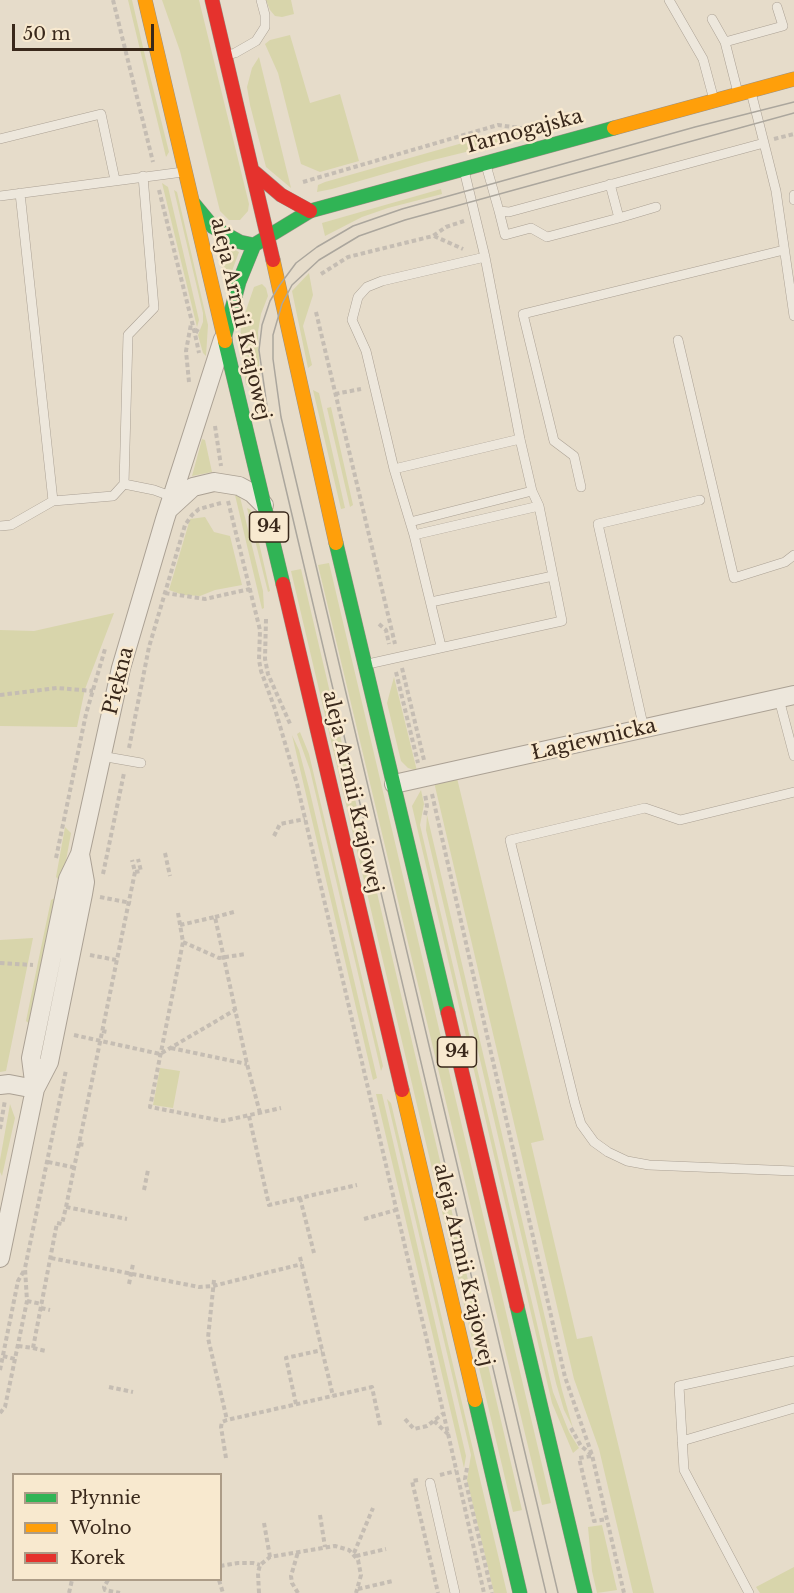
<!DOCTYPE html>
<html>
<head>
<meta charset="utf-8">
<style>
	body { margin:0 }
	#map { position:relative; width:794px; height:1593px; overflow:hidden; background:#e6dcca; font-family:"Libre Baskerville",serif }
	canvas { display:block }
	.legend { position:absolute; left:12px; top:1473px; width:210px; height:108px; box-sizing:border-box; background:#f8e9cf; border:2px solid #ac9c87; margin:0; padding:8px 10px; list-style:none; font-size:18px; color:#39281b }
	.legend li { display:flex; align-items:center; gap:12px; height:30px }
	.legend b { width:30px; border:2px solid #ac9c87 }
	.scale { position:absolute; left:12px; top:24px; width:142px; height:27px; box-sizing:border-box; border:3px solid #39281b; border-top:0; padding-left:8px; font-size:18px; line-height:21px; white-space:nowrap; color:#39281b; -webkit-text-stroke:4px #f8e9cf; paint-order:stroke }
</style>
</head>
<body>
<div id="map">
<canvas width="794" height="1593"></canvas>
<ul class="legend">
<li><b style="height:8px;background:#30b455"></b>Płynnie</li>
<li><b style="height:8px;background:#ff9f0a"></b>Wolno</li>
<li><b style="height:8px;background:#e5322d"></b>Korek</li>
</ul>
<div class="scale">50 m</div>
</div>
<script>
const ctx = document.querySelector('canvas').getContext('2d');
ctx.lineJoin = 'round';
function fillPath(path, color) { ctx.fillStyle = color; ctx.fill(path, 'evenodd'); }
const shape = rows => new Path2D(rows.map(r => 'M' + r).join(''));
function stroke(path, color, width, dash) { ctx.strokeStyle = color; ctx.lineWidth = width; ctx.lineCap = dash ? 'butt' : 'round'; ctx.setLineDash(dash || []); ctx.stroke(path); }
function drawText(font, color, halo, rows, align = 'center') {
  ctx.font = font + ' "Libre Baskerville",serif'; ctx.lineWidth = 5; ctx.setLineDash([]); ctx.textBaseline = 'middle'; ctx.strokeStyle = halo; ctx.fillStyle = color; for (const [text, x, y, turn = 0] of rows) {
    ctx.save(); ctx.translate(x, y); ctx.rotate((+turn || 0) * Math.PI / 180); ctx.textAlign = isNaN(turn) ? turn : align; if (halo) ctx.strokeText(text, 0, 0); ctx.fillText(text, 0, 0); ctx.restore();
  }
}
fillPath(shape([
	[128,0,132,0,146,60,169,152,166,157],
	[162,0,199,0,249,204,248,211,240,220,229,220,220,211,180,51],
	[266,0,291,0,294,14,282,17,275,16,270,10],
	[290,35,310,103,340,94,359,161,320,172,301,164,278,73,265,44,270,40],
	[259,57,291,188,266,167,250,105,247,87,252,68],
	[505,131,531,136,425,162,332,189,317,192,318,185,325,182],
	[162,183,168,187,199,320,197,327],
	[441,189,442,194,388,208,362,217,325,236,322,223],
	[174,190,177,192,208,325,206,356,203,353,198,335,203,322,203,313],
	[215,239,239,252,228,282,226,282],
	[309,273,313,295,303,326,312,365,308,368,292,291],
	[262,284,266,288,268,296,261,314,258,332,260,382,246,385,240,342,241,325,254,287],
	[313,390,319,393,345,508,341,509],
	[331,407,353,505,350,507,327,408],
	[202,439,205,440,212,472,192,476],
	[235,495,240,497,263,591,264,608,262,609],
	[247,508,251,510,255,525,270,591,268,592],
	[205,517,214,532,230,536,242,585,215,590,200,596,183,595,169,590,190,519],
	[329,563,551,1503,542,1505,318,565],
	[301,569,522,1510,513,1512,291,571],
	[114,613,85,689,77,727,0,726,0,630,34,631],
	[394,677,417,771,408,768,401,761,387,703],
	[300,732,309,754,383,1066,381,1071,310,770,297,734],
	[292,735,299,750,309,788,377,1078,373,1080],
	[457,778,544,1140,531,1143,577,1339,592,1336,654,1593,633,1593,599,1449,574,1379,434,782],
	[421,790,424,804,420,825,553,1392,569,1432,579,1448,573,1453,552,1403,412,806],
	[427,815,562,1390,573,1428,564,1410,556,1383,426,830],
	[65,827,71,833,62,883,56,877],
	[57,897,31,1025,26,1021,37,967,51,900],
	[33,938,6,1071,0,1072,0,940],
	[160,1068,180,1071,173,1108,153,1105],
	[376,1094,382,1094,466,1456,464,1468],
	[387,1099,391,1103,507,1593,494,1593,467,1480,471,1455],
	[10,1104,15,1118,2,1176,0,1172,0,1160],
	[602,1525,617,1590,597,1593,592,1571,588,1527],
	[794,1567,794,1593,760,1593,756,1587]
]), '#d8d5ab');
const lane = shape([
	[669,0,703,59,714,100],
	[712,19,725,42,738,93],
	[725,42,783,26,777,7],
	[227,55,235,53,256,41,265,27,265,15,261,0],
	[0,139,101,114,115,180],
	[764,143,776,191,794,316],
	[486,165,499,211,509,212,764,143,751,92],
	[610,184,619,218,656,207],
	[20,193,53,501,113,496,124,484,154,490,173,497],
	[794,195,794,200],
	[0,196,183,172],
	[499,211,505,235,531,228,547,237,619,218],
	[678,340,734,578,785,562,794,555],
	[394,469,520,439],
	[124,484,128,335,154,308,143,176],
	[581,487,574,456,554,441,523,314,784,250],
	[410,522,532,491],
	[0,526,11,525,53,501],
	[414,535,539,506],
	[431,602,553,576],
	[441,646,414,535,394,469,366,351,352,320,358,297,367,287,382,281,485,257],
	[368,664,562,621,539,506,532,491,520,439,485,257,464,170],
	[779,699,794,756],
	[644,729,598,524,700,500],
	[101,756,141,763],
	[794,792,680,820,645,808,510,840,575,1104,581,1124,594,1142,608,1152,627,1161,649,1165,794,1171],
	[682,1441,794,1408],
	[430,1483,455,1593],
	[749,1593,684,1470,679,1386,794,1361]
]);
const street = shape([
	[169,509,193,487,214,482,239,486,252,493,264,505],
	[394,784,794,695],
	[0,1085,9,1084,35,1089],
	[35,1089,31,1058,68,879,80,854,121,668,165,519,223,339],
	[0,1258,35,1089,49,1062,83,894,85,882,80,854]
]);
const fast = shape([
	[194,204,213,227,240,242,254,245],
	[225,335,239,282,254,245,310,211,614,128],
	[225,341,283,584],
	[336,543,448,1013],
	[517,1306,585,1593],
	[475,1400,520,1593]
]);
const slow = shape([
	[145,0,225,341],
	[614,128,794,79],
	[273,260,336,543],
	[402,1090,475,1400]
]);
const jam = shape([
	[212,0,273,260],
	[253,171,281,195,310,211],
	[283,584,402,1090],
	[448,1013,517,1306]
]);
stroke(lane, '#aba194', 10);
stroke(street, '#aba194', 20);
stroke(fast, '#9a9084', 15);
stroke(slow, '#9a9084', 15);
stroke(jam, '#9a9084', 15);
stroke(shape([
	[113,0,153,162],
	[774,139,794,134],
	[303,182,498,125,528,129],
	[159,190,195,334],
	[434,236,463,249],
	[321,274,348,257,433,236,446,227,464,221],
	[316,312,395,644],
	[198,329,195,334,199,353],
	[189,382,186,351,191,324],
	[335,394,361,389],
	[215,426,221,466],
	[228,501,260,630,259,660,261,671,275,709,297,784,428,1345,484,1593],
	[165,593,205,599,250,589],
	[266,619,265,659,268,674,291,726],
	[379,624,386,630,389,644],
	[402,668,424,760],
	[396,672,418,763],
	[0,695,57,688,93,691],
	[129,748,149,647,185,525,192,515,199,509,221,503],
	[432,794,565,1377,592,1455,624,1593],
	[425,815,427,806,425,794],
	[274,836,280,824,305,819],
	[165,853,170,876],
	[56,858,86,714,105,649],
	[135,872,141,871,138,859],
	[103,874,124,773],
	[100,897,131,903],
	[178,913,183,942,150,1107,223,1121,281,1108],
	[215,917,234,912],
	[180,925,215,917,247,1064,260,1113],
	[183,942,219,958,246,954],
	[90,955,116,960],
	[0,963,33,965],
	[102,1031,108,1032],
	[74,1035,160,1054,235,1010],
	[171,1048,247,1064],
	[249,1116,269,1205,357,1185],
	[0,1129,5,1100],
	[79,1144,85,1145],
	[48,1162,77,1168],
	[144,1190,148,1170],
	[300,1198,314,1253],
	[66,1207,127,1219],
	[364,1219,396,1210],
	[300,1257,333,1396],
	[51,1258,199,1287,213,1286,302,1264],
	[214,1280,208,1338,227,1420],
	[129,1284,133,1264],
	[27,1301,42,1304],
	[41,1308,50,1310],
	[18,1346,33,1348,57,1223,62,1224,66,1207,135,872,132,860],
	[33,1348,46,1351],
	[3,1356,15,1359],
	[0,1370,18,1281,25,1269],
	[109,1387,133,1392],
	[296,1404,286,1358,322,1350],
	[0,1413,5,1407,27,1301,25,1268,66,1070],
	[405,1419,414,1429,427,1426,444,1413],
	[434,1421,448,1434],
	[571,1428,581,1446,592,1455],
	[591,1456,579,1458,594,1521,607,1519],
	[226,1458,221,1427,222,1422,227,1420,372,1387,380,1425],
	[467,1468,465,1479,492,1593],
	[440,1475,456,1471],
	[418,1480,412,1481,438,1593],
	[320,1515,325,1547],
	[264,1523,270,1557],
	[354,1553,373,1508],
	[356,1556,386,1549],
	[220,1566,238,1563,253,1563,260,1565],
	[108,1580,104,1587,105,1590,120,1593],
	[219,1580,223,1593],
	[358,1589,393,1581],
	[69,1593,72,1580],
	[259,1593,258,1573,260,1565,270,1557,335,1546,349,1550,358,1560,361,1575,356,1593],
	[298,1593,292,1583,291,1576,298,1552]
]), '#c5bdb3', 4, [4.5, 3]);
stroke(lane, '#ede7dc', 9);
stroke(street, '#ede7dc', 18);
stroke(fast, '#30b455', 14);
stroke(slow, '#ff9f0a', 14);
stroke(jam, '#e5322d', 14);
stroke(shape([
	[546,1593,268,413,259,350,262,325,270,301,279,286,296,263,317,247,353,226,402,209,695,127,794,102],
	[558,1593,281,417,273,359,273,335,282,304,292,285,319,260,359,236,405,220,794,113]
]), '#aba69d', 1.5);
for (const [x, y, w] of [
	[269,527,39],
	[457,1052,39]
]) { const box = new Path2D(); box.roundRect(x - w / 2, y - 15, w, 30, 4.5); ctx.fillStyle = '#f8e9cf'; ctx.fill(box); stroke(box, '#39281b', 1.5); }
drawText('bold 18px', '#39281b', null, [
	["94",269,527],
	["94",457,1052]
]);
drawText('20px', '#39281b', '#f8e9cf', [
	["Tarnogajska",523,132,-15],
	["aleja Armii Krajowej",240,319,77],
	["Piękna",119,681,-76],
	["Łagiewnicka",594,740,-13],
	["aleja Armii Krajowej",352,792,77],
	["aleja Armii Krajowej",463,1265,77]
]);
</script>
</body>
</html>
